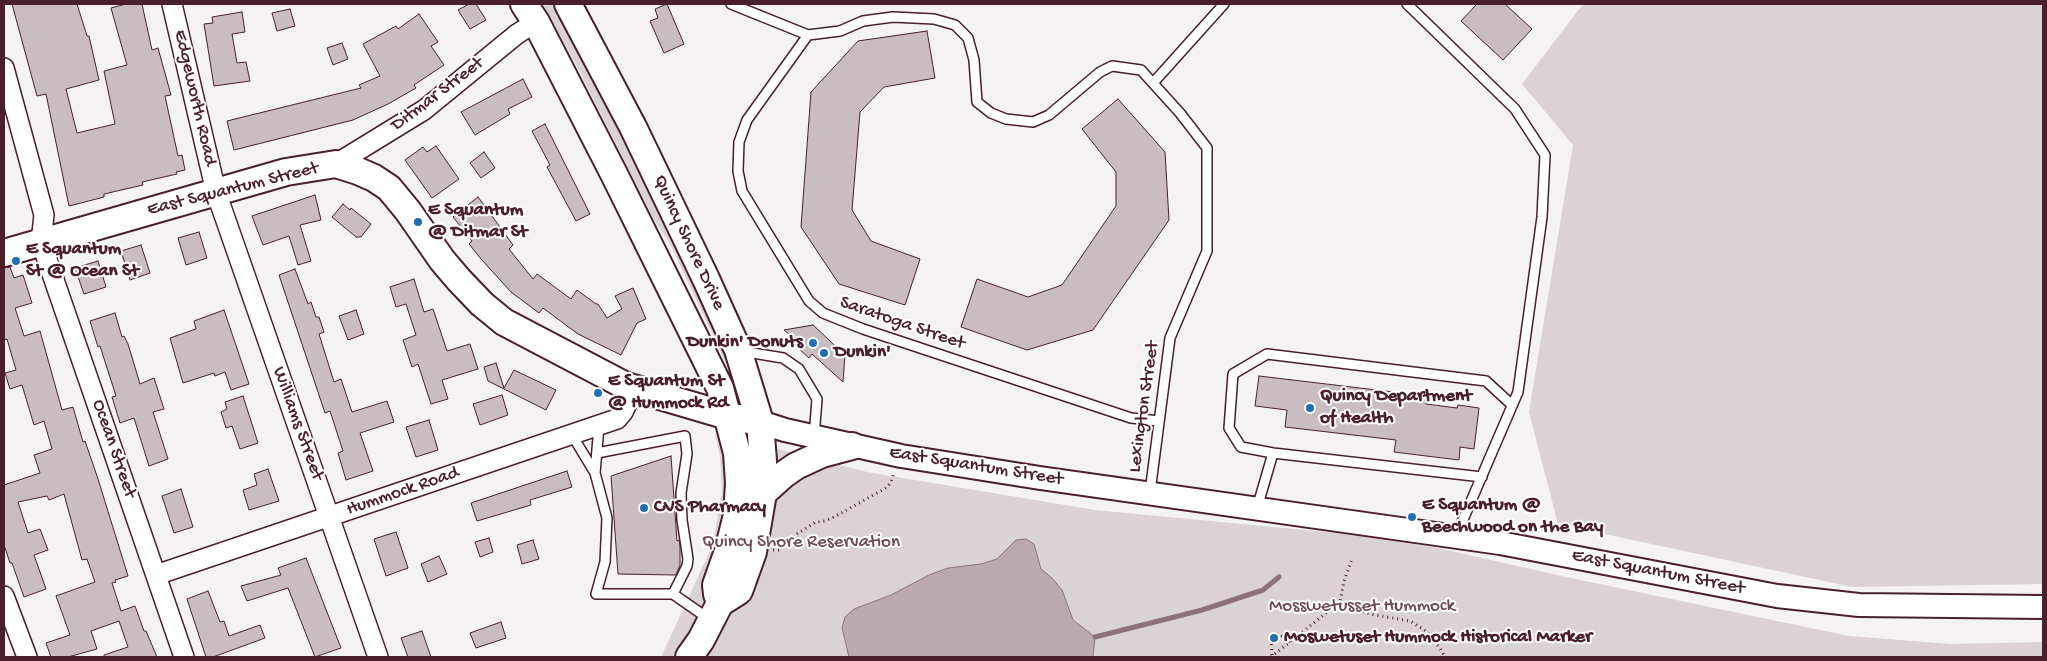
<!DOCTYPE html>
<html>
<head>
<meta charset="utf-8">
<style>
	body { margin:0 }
	#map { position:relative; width:2047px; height:661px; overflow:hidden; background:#f4f2f2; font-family:"Gochi Hand",sans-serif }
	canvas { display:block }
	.frame { position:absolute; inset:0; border:5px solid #4a1f2b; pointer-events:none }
</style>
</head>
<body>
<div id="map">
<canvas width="2047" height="661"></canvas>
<div class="frame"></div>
</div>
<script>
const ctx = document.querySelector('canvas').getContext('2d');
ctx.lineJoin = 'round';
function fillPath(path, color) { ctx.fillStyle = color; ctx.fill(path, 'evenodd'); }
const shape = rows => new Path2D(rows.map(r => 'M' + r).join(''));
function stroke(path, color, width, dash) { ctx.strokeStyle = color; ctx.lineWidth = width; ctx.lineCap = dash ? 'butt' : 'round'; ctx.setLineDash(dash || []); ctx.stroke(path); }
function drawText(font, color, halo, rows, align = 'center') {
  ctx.font = font + ' "Gochi Hand",sans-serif'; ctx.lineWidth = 4; ctx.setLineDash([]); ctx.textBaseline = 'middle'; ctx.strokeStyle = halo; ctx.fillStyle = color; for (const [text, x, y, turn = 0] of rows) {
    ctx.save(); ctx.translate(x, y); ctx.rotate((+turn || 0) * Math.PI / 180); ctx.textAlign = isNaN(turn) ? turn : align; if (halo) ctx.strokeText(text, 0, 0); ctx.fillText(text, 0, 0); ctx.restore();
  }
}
fillPath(shape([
	[543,4,556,4,642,171,737,382,735,382,669,242,653,218,581,74],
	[1583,4,2043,4,2043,584,1852,587,1558,524,1529,412,1573,145,1522,84],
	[715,433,867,472,1095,510,1347,534,1438,548,1566,577,1849,636,1951,644,2043,642,2043,657,1093,657,1095,637,1073,620,1062,590,1052,578,1041,569,1034,544,1016,540,997,559,981,564,948,568,891,595,854,609,842,628,849,657,661,657,713,544,722,491,720,457]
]), '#dbd2d5');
const water = shape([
	[1026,539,1034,544,1041,569,1052,578,1062,590,1073,620,1095,637,1093,657,849,657,842,628,845,617,854,609,891,595,929,575,948,568,981,564,997,559,1016,540,1026,539]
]);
fillPath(water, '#baa9ae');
stroke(water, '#8d727a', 1);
stroke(shape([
	[1095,637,1202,610,1263,590,1279,577]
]), '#8d727a', 5);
const building = shape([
	[12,4,77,4,87,36,89,36,99,80,66,89,77,133,115,124,104,71,127,65,111,8,126,4,142,4,152,50,158,48,171,95,165,96,178,156,182,155,185,170,176,172,177,174,142,182,143,185,104,194,104,197,69,206,46,94,37,96,12,4],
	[469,4,476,4,486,20,470,29,458,10,469,4],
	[667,4,684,44,664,53,650,21,658,18,655,9,667,4],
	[1477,4,1505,4,1532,29,1503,60,1461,21,1477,4],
	[290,9,295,26,277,31,272,13,290,9],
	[242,12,245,32,232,34,237,63,246,62,250,81,214,86,204,24,213,23,212,17,242,12],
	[419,14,438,42,431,46,444,65,414,85,416,88,388,104,353,120,234,150,227,121,361,88,359,85,380,76,363,44,396,26,398,29,419,14],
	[927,31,935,78,884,87,860,112,852,210,871,241,920,259,905,305,839,284,801,227,811,92,858,41,927,31],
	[342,43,348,59,333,65,327,48,342,43],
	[523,79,532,97,508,109,510,114,475,135,461,112,523,79],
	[1118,99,1165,152,1169,220,1093,330,1027,350,961,327,977,279,1028,297,1062,285,1116,206,1116,172,1082,129,1118,99],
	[545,124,590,214,576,221,547,167,550,165,532,131,545,124],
	[436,146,459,179,432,198,405,160,423,147,427,152,436,146],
	[484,152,495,168,481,178,470,163,484,152],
	[315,195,321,220,300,225,311,261,298,265,289,236,263,245,252,216,315,195],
	[478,197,513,245,509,249,533,279,537,274,571,299,577,290,596,304,598,304,607,318,622,309,615,296,633,288,646,319,637,323,621,355,578,334,543,308,539,313,511,292,481,259,469,244,472,241,453,217,478,197],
	[343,204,350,210,351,208,371,224,361,237,356,237,332,217,343,204],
	[199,232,207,258,186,265,178,238,199,232],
	[141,245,150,273,130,280,121,251,141,245],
	[98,261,106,287,84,294,75,268,98,261],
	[10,267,14,278,23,275,32,303,15,308,24,336,40,331,62,410,73,407,83,442,85,441,98,479,128,576,115,580,116,582,112,583,121,611,135,606,144,631,146,631,157,657,104,657,104,655,128,647,119,621,91,631,97,649,68,657,51,657,46,643,70,635,56,596,95,582,87,559,82,560,64,494,49,500,47,496,18,502,28,533,40,529,48,550,34,555,46,589,24,597,12,563,10,563,4,545,4,485,40,473,34,455,52,449,44,421,34,425,22,385,10,389,5,373,16,370,7,339,4,340,4,268,10,267],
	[295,269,308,304,311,302,316,317,319,317,324,332,319,334,334,382,341,379,352,412,387,401,394,422,360,433,373,471,346,480,338,453,343,451,330,411,325,413,279,275,295,269],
	[414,279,424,312,433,309,447,351,470,344,478,369,442,380,448,399,431,404,418,364,412,367,403,340,416,335,406,304,396,307,390,287,414,279],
	[224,310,249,384,231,390,225,372,215,376,214,373,183,383,170,338,196,329,194,321,224,310],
	[356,310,364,334,348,340,339,316,356,310],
	[115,313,122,337,124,336,128,344,140,384,154,378,164,409,153,412,168,459,149,466,134,418,120,423,112,397,116,396,100,346,98,347,90,321,115,313],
	[813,325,845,355,843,382,812,354,809,358,799,349,803,345,784,330,813,325],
	[496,363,504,388,514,370,556,390,546,410,488,381,484,367,496,363],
	[1259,376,1427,396,1426,404,1457,408,1458,405,1479,408,1474,449,1460,447,1459,460,1394,452,1396,440,1285,427,1287,410,1255,406,1259,376],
	[502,395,508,415,480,425,473,404,502,395],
	[243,396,258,443,240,449,232,426,226,428,221,412,227,409,225,402,243,396],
	[429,420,438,450,416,457,406,427,429,420],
	[671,456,677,541,679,540,680,545,680,565,676,575,618,574,611,476,671,456],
	[268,469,279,501,249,510,243,490,257,485,254,474,268,469],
	[567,471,572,487,530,500,531,505,477,521,471,503,567,471],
	[181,489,193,527,174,533,162,496,181,489],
	[396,532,408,568,386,576,374,539,396,532],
	[489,538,493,552,480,557,475,542,489,538],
	[533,540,539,559,522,564,517,545,533,540],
	[439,556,447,574,428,582,421,564,439,556],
	[306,558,341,648,315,657,288,588,247,601,241,586,281,575,278,568,306,558],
	[208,591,220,622,224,621,229,636,260,625,265,638,213,657,206,657,187,599,208,591],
	[501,622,506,638,476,648,470,633,501,622],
	[422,631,431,657,408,657,401,638,422,631]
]);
fillPath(building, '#cabdc1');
stroke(building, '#4a1f2b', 1);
const service = shape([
	[731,4,808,35,840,31,863,21,893,17,934,19,955,25,968,38,974,60,977,102,991,113,1006,119,1033,122,1049,115,1100,72,1112,66,1141,70,1180,113,1207,148,1207,251,1170,338,1150,492],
	[1407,4,1515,109,1545,155,1542,217,1518,392,1456,536],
	[808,35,747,120,739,142,738,171,742,191,809,301,823,313,863,329,1131,418,1159,421],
	[1153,83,1224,4],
	[741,351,783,358,799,369,817,399,814,437],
	[572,435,595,473,607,518,605,562,596,594,673,594,709,619],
	[597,453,685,436,687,454,681,493,682,520,688,559,687,566,673,594],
	[595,473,599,426],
	[1482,477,1273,453,1241,447,1229,428,1233,374,1267,354,1486,381,1512,405],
	[1257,508,1273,453]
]);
const minor = shape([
	[172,4,216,192,378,657],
	[4,68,44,215,41,242,184,657],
	[336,164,424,110,517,34,536,22],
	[156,575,617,419,623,412,634,389],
	[4,596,27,657]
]);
const tertiary = shape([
	[760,422,785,430,901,456,1040,478,1500,543,1777,596,1859,605,2043,607]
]);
const secondary = shape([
	[524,4,536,22,615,176,720,388,737,453,739,483,737,515,728,551,716,585,717,594,720,603],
	[568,4,633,127,706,279,738,350,760,422,763,461,763,493,753,552,739,591,720,603,701,640,689,657],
	[4,253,286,172,336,164,358,171,374,178,389,188,408,211,442,260,459,280,482,304,504,322,626,386,728,416,760,422],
	[763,493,783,475,796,466,822,454,852,446]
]);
stroke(service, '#4a1f2b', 12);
stroke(minor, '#4a1f2b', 22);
stroke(tertiary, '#4a1f2b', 26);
stroke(secondary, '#4a1f2b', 30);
stroke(shape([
	[773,550,779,550,797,534,816,522,825,521,836,516,886,488,891,482,894,473],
	[1340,602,1349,607,1370,614,1410,621,1426,631,1440,648,1445,657],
	[1272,655,1271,636,1279,634,1291,642],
	[1271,657,1340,602,1344,581,1352,559]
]), '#4a1f2b', 3, [1, 4]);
stroke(service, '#fff', 9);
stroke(minor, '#fff', 19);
stroke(tertiary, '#fff', 22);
stroke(secondary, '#fff', 26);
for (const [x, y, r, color] of [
	[418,222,5,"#1f6fb2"],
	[16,261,5,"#1f6fb2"],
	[813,343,5,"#1f6fb2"],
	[824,353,5,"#1f6fb2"],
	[598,393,5,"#1f6fb2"],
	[1310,408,5,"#1f6fb2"],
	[644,508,5,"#1f6fb2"],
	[1412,517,5,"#1f6fb2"],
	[1274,638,5,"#1f6fb2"]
]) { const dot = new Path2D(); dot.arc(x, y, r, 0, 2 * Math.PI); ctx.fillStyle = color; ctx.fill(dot); stroke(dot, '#fff', 2); }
drawText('19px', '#4a1f2b', '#fff', [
	["Ditmar Street",438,95,-37],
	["Edgeworth Road",194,98,77],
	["East Squantum Street",233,190,-14],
	["Quincy Shore Drive",688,243,65],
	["Saratoga Street",902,324,19],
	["Lexington Street",1145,407,-82],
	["Williams Street",297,424,70],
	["Ocean Street",113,449,71],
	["East Squantum Street",976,467,9],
	["Hummock Road",403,492,-19],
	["East Squantum Street",1658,573,11]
]);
drawText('bold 19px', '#4a1f2b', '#fff', [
	["E Squantum",428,211],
	["@ Ditmar St",428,233],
	["E Squantum",26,250],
	["St @ Ocean St",26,272],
	["Dunkin' Donuts",803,343,"right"],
	["Dunkin'",834,353],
	["E Squantum St",608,382],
	["@ Hummock Rd",608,404],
	["Quincy Department",1320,397],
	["of Health",1320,419],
	["E Squantum @",1422,506],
	["Beechwood on the Bay",1422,528],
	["CVS Pharmacy",654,508],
	["Moswetuset Hummock Historical Marker",1284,638]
], 'left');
drawText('19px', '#6e4c56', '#fff', [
	["Quincy Shore Reservation",801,543],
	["Mosswetusset Hummock",1362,607]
]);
</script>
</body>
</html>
